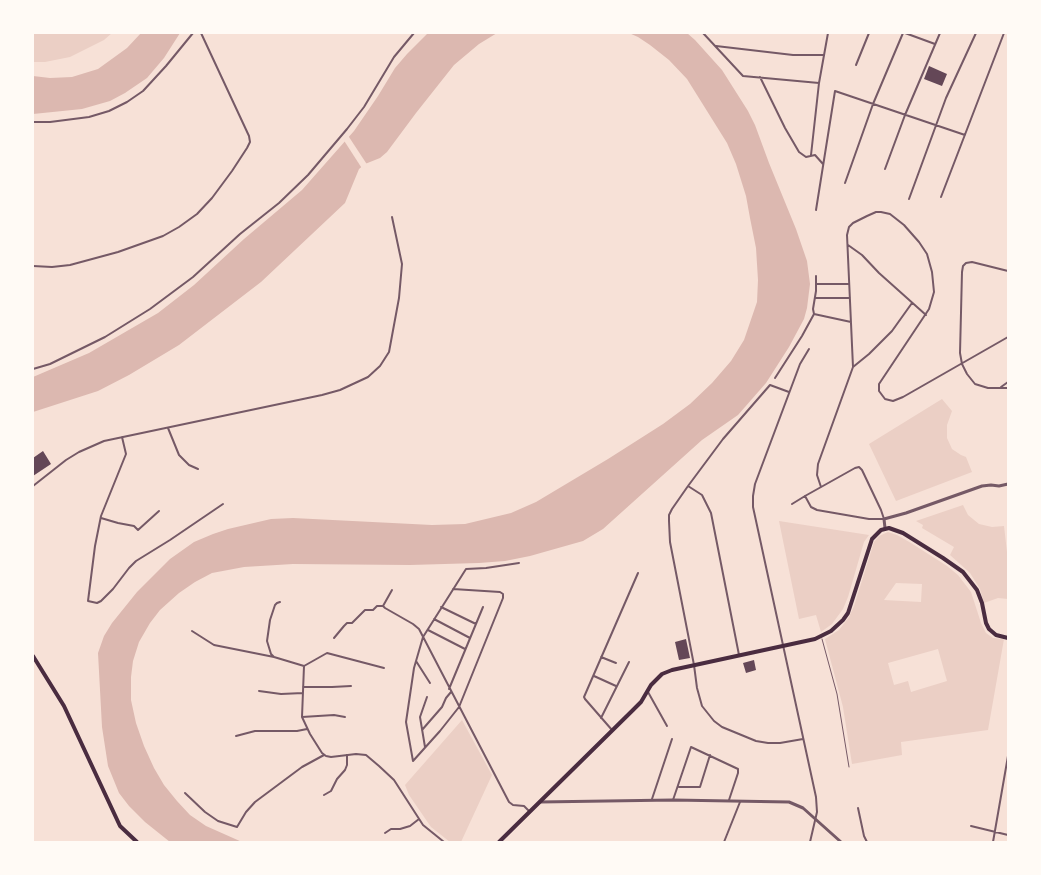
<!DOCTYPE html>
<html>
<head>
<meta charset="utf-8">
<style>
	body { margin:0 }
	#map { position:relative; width:1041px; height:875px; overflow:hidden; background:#f7e1d7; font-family:"Open Sans",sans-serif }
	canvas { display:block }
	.frame { position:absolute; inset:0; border:34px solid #fffaf5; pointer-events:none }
</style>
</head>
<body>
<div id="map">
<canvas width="1041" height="875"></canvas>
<div class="frame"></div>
</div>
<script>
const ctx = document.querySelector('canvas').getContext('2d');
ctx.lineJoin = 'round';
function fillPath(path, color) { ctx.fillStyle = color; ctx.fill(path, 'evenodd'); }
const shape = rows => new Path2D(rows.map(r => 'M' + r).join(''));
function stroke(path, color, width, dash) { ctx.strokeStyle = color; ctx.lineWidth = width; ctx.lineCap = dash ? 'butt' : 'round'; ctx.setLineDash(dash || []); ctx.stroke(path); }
fillPath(shape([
	[33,33,112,33,104,40,70,57,45,62,33,62],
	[942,399,952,411,947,425,947,438,952,449,961,455,966,457,972,472,896,501,869,444],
	[963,505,968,515,979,524,992,527,1004,526,1007,552,1008,599,998,598,984,603,980,589,970,573,950,555,954,547,922,528,923,525,916,521],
	[779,521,869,535,864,542,848,597,843,609,832,624,821,632,816,615,799,619],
	[888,532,897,535,911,543,947,566,958,575,971,592,981,623,986,633,993,638,1004,639,988,730,901,742,902,755,852,764,843,707,825,639,839,630,849,617,854,606,874,542,879,536],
	[896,583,922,584,921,602,884,600],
	[938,649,947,681,911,692,908,681,894,685,888,663],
	[462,720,492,775,461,842,450,842,431,827,409,795,405,785]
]), '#ebcfc5');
fillPath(shape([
	[141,33,180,33,164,58,147,78,125,93,110,101,82,109,33,114,33,76,50,78,72,77,98,69,127,48],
	[428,33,497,33,479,44,454,65,416,113,387,152,380,158,365,164,359,169,345,203,261,282,179,345,129,375,98,391,33,412,33,377,89,353,158,313,194,285,244,239,302,190,354,131,378,96,395,68,407,54],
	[629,33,687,33,695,40,722,70,748,111,755,125,769,163,796,229,807,261,810,284,807,308,804,319,789,347,766,383,738,415,702,440,603,529,583,541,530,556,505,561,479,563,410,565,293,564,244,567,212,573,195,582,179,593,160,610,150,623,139,642,133,661,131,677,131,700,136,723,144,746,154,768,164,785,177,801,190,815,206,826,242,842,170,842,145,822,129,806,119,793,108,766,102,727,98,653,104,636,112,623,137,592,170,559,194,542,213,534,228,529,271,519,293,518,432,525,465,524,511,513,536,502,608,459,663,424,690,404,712,383,731,361,744,340,757,302,758,280,756,248,750,218,746,196,736,164,727,143,687,79,669,60,650,45,638,37]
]), '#dcb8b0');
fillPath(shape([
	[347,134,368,166,363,170,343,139]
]), '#f7e1d7');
fillPath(shape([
	[929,66,947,74,942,86,924,79],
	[43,451,51,464,33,476,33,458],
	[686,639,690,658,679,660,675,642],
	[754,660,756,670,746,673,743,663]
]), '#644757');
stroke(shape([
	[822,639,837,694,849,767]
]), '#755966', 1);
stroke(shape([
	[703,33,743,76,819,83],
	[905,33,935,44],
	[716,46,793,55,824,55],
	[856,65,869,33],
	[760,77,785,128,799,152,806,157,815,155,823,164],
	[33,122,50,122,89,117,109,111,127,102,143,91,166,66,193,33],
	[811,155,819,83,828,33],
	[885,169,905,115,940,33],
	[845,183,873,104,903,33],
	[941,197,1004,33],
	[909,199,946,98,976,33],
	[816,210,835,91,965,135],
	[848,245,862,255,879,273,926,315],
	[33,266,52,267,70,265,118,252,163,236,179,227,197,214,212,198,232,171,247,148,250,142,249,136,201,33],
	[1008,271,972,262,966,263,963,266,962,272,960,353,962,364,967,374,975,384,988,388,1008,388],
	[816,284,849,284],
	[815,298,850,298],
	[814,314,851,322],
	[809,349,800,364,755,484,753,496,753,507,816,797,817,812,810,842],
	[853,367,869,354,892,331,912,303],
	[33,369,50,364,105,337,150,309,193,277,240,234,279,203,308,175,347,129,364,107,394,57,414,33],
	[775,378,802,336,814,314,813,309,816,291,816,276],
	[1001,387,1008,382],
	[789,392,770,385,723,439,688,486,672,509,669,515,669,521,670,542,694,665,697,688,702,706,714,721,722,727,756,741,768,743,780,743,803,739],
	[168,428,179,455,189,465,198,469],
	[122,437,126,454,101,516,95,546,88,601,97,603,101,601,113,589,129,568,136,561,170,540,223,504],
	[33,486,66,460,79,452,104,441,322,395,340,390,368,377,380,366,389,352,399,298,402,264,392,217],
	[688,486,702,495,711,513,739,655],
	[821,487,817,475,818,464,853,367,847,235,849,227,853,223,867,216,876,212,881,212,890,214,904,225,919,242,927,254,932,272,934,292,929,309,879,384,879,391,885,399,893,401,903,397,1008,337],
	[792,504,805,496,855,468,859,467,862,470,881,510,884,519,869,519,817,510,811,507,805,496],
	[101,518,118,523,134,526,138,530,159,511],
	[392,590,383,606,385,608,413,624,419,629,509,802,513,805,524,806,530,812],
	[441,607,476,624],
	[434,619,470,638],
	[428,630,465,649],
	[192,631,214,645,274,657,304,666,302,717,310,734,322,753,326,756,331,757,356,754,366,755,379,766,394,780,423,825,444,842],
	[334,638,344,626,347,623,352,623,365,610,373,610,377,606,383,606],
	[274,657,271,654,267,641,270,620,275,605,277,603,280,602],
	[601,657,616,663],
	[416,661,430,683],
	[304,666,327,653,384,668],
	[594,676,616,686],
	[303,687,332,687,351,686],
	[449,689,483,607],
	[259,691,281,694,303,693],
	[648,692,667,726],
	[302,717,334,715,345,717],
	[601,718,629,662],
	[422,730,442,707,446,698,451,692],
	[612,730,585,699,584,697,638,573],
	[236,736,255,731,297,731,307,729],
	[425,747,420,717,427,697],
	[413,761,406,722,414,668,423,637,466,569,486,568,519,563],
	[413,761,440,731,459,707,503,598,503,594,500,592,453,589],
	[679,787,700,787,710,755],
	[185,793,205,812,218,821,237,827,246,812,255,802,302,767,324,755],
	[324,795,331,791,337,779,345,770,347,765,347,755],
	[652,799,672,739],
	[673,800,691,747,738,769,738,773,729,800],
	[858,808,864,836,867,842],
	[971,826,1008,835],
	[385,833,391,829,400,829,410,826,419,819],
	[724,842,740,802],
	[993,842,1008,756]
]), '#755966', 2);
stroke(shape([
	[885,528,884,519,906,513,982,486,991,485,999,486,1008,484],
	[540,802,673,800,789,802,803,808,841,842]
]), '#755966', 3);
stroke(shape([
	[33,656,64,706,120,826,137,842],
	[499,842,633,710,641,702,651,685,662,674,672,670,815,639,831,631,843,620,848,613,872,539,881,530,889,528,903,533,943,558,963,572,977,590,982,603,986,623,989,629,996,635,1008,638]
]), '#4a2c40', 4);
</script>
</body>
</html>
